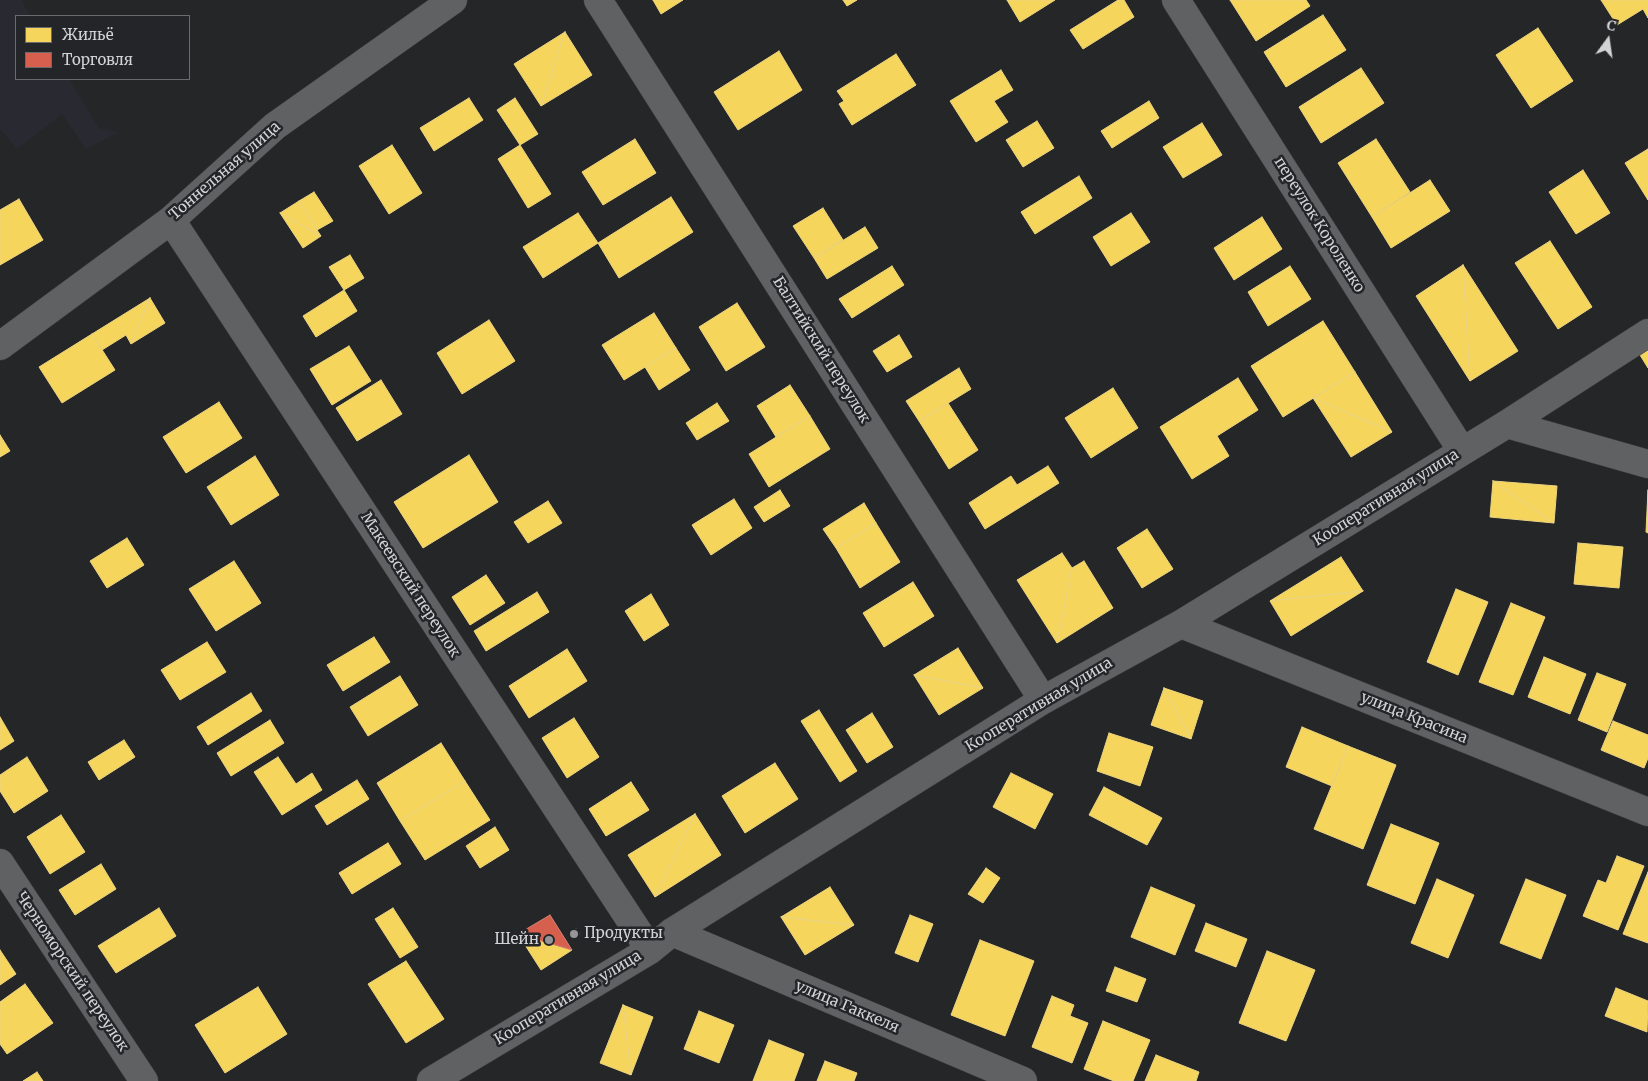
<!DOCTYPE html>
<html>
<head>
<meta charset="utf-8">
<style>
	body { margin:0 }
	#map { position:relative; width:1648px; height:1081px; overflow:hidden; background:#252627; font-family:Merriweather,serif }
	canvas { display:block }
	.legend { position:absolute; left:15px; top:15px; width:175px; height:65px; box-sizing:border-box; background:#242528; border:1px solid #6a6b6d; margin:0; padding:6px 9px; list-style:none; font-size:15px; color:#d3d3d5 }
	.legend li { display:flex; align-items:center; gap:10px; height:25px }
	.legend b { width:25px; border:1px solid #6a6b6d }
	.north { position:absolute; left:1583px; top:15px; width:50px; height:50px; -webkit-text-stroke:4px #242528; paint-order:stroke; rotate:14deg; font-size:14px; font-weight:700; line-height:20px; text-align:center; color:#d3d3d5 }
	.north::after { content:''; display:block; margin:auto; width:18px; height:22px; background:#d3d3d5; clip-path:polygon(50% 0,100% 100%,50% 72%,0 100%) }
</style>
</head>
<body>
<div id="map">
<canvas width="1648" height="1081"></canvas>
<ul class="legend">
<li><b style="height:14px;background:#f6d55c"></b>Жильё</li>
<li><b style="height:14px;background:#d6604d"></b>Торговля</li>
</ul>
<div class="north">С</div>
</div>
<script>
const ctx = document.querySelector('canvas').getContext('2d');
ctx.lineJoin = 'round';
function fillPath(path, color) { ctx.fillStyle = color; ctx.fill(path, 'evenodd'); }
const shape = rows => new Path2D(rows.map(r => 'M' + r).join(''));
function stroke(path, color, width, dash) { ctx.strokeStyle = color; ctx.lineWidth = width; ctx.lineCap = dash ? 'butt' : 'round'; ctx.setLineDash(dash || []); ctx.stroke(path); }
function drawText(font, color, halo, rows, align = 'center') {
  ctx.font = font + ' Merriweather,serif'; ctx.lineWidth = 5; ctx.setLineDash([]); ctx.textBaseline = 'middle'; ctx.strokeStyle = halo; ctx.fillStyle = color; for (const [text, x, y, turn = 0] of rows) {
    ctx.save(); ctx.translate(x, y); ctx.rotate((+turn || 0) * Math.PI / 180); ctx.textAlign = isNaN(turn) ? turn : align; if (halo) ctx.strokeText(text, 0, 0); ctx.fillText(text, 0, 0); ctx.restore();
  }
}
fillPath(shape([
	[0,0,21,0,31,16,16,16,16,79,69,79,99,128,119,132,86,149,62,114,17,149,0,129]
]), '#282931');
const homes = shape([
	[653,0,683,0,661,14,653,0],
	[843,0,857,0,847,6,843,0],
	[1007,0,1055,0,1020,22,1007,0],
	[1118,0,1124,0,1134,17,1083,49,1070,30,1118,0],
	[1230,0,1306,0,1310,6,1256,41,1230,0],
	[1601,0,1648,0,1648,18,1643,9,1617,25,1601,0],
	[1323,15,1346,50,1286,87,1264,52,1323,15],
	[1538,28,1573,81,1531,108,1496,55,1538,28],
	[565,32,592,75,541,106,565,32],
	[565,32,541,106,514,64,565,32],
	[779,51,802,90,738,130,714,92,779,51],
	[896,54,916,85,852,125,839,104,844,101,837,91,896,54],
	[1361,68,1384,103,1321,143,1299,107,1361,68],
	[1001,70,1013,90,994,101,1008,122,976,142,950,101,1001,70],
	[469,98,483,120,434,151,420,128,469,98],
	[515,98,538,134,520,145,497,110,515,98],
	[1149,101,1159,118,1112,148,1101,131,1149,101],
	[1037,121,1054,148,1023,167,1006,140,1037,121],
	[1202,123,1222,155,1183,178,1163,147,1202,123],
	[635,139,656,173,603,205,582,172,635,139],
	[1376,139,1410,192,1372,217,1338,163,1376,139],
	[392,145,422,193,389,214,359,166,392,145],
	[520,145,551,194,528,208,498,159,520,145],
	[1648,149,1648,200,1625,163,1648,149],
	[1583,170,1610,213,1576,234,1549,192,1583,170],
	[1079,176,1092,198,1035,234,1021,212,1079,176],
	[1430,180,1450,211,1391,248,1372,217,1430,180],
	[314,192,333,221,317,230,299,201,314,192],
	[671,197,693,232,619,278,598,243,671,197],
	[19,199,43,240,0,265,0,210,19,199],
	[299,201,317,230,321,236,280,213,299,201],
	[823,208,843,240,814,258,793,226,823,208],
	[280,213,321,236,303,248,280,213],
	[578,213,598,243,543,278,523,247,578,213],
	[1131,213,1150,242,1111,266,1093,237,1131,213],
	[1262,217,1282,249,1234,280,1214,248,1262,217],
	[865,227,878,248,827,279,814,258,865,227],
	[1550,241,1592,307,1558,329,1515,263,1550,241],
	[350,255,364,278,344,290,329,267,350,255],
	[1463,265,1470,381,1416,296,1463,265],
	[1463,265,1518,351,1470,381,1463,265],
	[892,266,904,285,852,318,839,299,892,266],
	[1290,266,1311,299,1268,326,1248,292,1290,266],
	[344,290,357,311,316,337,303,316,344,290],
	[150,298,165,323,131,344,150,298],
	[150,298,131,344,126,335,102,350,92,334,150,298],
	[737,303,765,347,726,371,699,327,737,303],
	[654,313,676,348,624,380,602,345,654,313],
	[489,320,515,361,462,394,437,353,489,320],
	[1323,321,1355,372,1283,417,1251,366,1323,321],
	[92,334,115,370,62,403,39,367,92,334],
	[899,335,912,357,887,372,873,351,899,335],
	[349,346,371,381,332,405,310,369,349,346],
	[676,348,690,370,659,390,645,367,676,348],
	[1648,350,1648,368,1640,355,1648,350],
	[959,368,971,389,919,421,906,401,959,368],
	[1355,372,1392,432,1313,398,1355,372],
	[1238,378,1258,410,1217,436,1229,456,1192,479,1160,427,1238,378],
	[381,380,402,414,357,441,336,408,381,380],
	[790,385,810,416,776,437,757,406,790,385],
	[1113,388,1138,428,1091,458,1065,418,1113,388],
	[1313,398,1392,432,1351,457,1313,398],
	[219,402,242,438,186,473,163,437,219,402],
	[717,403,729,421,697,440,686,423,717,403],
	[948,403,978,450,949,469,919,421,948,403],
	[810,416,830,449,769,487,749,454,810,416],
	[0,435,10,451,0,457,0,435],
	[469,455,498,502,423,548,394,502,469,455],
	[255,456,279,495,231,525,207,487,255,456],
	[1048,466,1059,483,985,529,969,503,1011,476,1017,485,1048,466],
	[1493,481,1557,486,1554,523,1493,481],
	[1493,481,1554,523,1490,517,1493,481],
	[780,490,790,506,764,522,754,507,780,490],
	[1648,490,1648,533,1646,532,1648,490],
	[734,499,752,528,711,555,692,525,734,499],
	[548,501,562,523,528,543,514,522,548,501],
	[864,503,876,523,836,548,823,529,864,503],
	[876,523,900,562,860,588,836,548,876,523],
	[1147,529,1173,569,1142,588,1117,548,1147,529],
	[127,538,144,565,107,588,90,561,127,538],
	[1578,543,1623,547,1619,588,1574,584,1578,543],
	[1062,553,1072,568,1057,643,1017,580,1062,553],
	[1341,557,1363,591,1270,601,1341,557],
	[234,561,261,603,216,631,189,589,234,561],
	[1084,561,1113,608,1057,643,1072,568,1084,561],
	[486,575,505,603,470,625,452,597,486,575],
	[913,582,934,616,884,647,863,613,913,582],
	[1456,589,1488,602,1458,675,1427,662,1456,589],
	[1363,591,1291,636,1270,601,1363,591],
	[537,592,549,612,486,651,474,631,537,592],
	[651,594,669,625,644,641,625,611,651,594],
	[1511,603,1545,617,1513,695,1479,682,1511,603],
	[374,637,390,662,343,691,327,665,374,637],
	[207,642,226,672,180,700,161,670,207,642],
	[958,648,983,688,914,675,958,648],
	[567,649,587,681,529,718,509,686,567,649],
	[1544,657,1586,674,1570,714,1528,697,1544,657],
	[1597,673,1626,684,1607,732,1578,720,1597,673],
	[914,675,983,688,939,715,914,675],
	[400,676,418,705,368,736,350,707,400,676],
	[1164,688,1203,701,1191,739,1164,688],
	[1164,688,1191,739,1151,725,1164,688],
	[251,693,262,711,208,745,197,727,251,693],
	[819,710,857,771,840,782,801,721,819,710],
	[872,713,893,747,867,763,846,730,872,713],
	[0,717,14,741,0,750,0,717],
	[574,718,599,757,567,778,542,738,574,718],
	[270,720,284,743,231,776,217,753,270,720],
	[1613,721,1648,735,1648,758,1644,768,1601,750,1613,721],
	[1302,727,1348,746,1332,786,1286,767,1302,727],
	[1109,733,1153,747,1140,786,1097,771,1109,733],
	[124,740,135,757,99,780,88,762,124,740],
	[441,743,465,781,400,821,377,783,441,743],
	[1348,746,1396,765,1363,849,1314,829,1348,746],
	[27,757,48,791,14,813,0,791,0,775,27,757],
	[278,757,296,784,312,773,322,790,282,815,254,772,278,757],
	[775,763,798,799,745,833,722,796,775,763],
	[1011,773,1053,794,1035,829,993,807,1011,773],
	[357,780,369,799,327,825,315,806,357,780],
	[465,781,490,820,425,860,400,821,465,781],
	[631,782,649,810,606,836,589,809,631,782],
	[1104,787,1162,818,1147,845,1089,815,1104,787],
	[695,814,655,897,628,855,695,814],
	[695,814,721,855,655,897,695,814],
	[61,815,85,852,50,874,27,837,61,815],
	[1391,824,1439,843,1415,904,1367,885,1391,824],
	[495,827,509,850,480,868,466,846,495,827],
	[388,843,401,864,352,894,339,873,388,843],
	[1617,856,1644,866,1618,930,1583,916,1598,880,1606,883,1617,856],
	[101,864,116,889,75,915,59,890,101,864],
	[986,868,1000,878,983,903,968,894,986,868],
	[1648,872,1648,943,1623,934,1648,872],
	[1437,879,1474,895,1448,958,1411,943,1437,879],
	[1526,879,1566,895,1541,959,1500,943,1526,879],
	[830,887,854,925,781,917,830,887],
	[1151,887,1195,905,1175,955,1131,937,1151,887],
	[159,908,176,936,116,973,98,946,159,908],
	[393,908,418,947,400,958,375,919,393,908],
	[910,915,933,924,918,962,895,953,910,915],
	[781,917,854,925,805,955,781,917],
	[1206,923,1247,939,1236,967,1195,951,1206,923],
	[518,934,572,950,541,970,518,934],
	[980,940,1034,961,1005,1036,951,1015,980,940],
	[0,950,16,974,0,985,0,950],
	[1267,951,1315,970,1286,1041,1239,1023,1267,951],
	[406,961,444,1019,406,1043,368,984,406,961],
	[1115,967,1146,979,1137,1002,1106,991,1115,967],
	[25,984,53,1023,7,1054,0,1044,0,1002,25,984],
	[258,987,287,1034,225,1073,195,1025,258,987],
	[1616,988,1648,1001,1647,1032,1605,1016,1616,988],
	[1052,996,1074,1005,1070,1016,1088,1023,1072,1063,1032,1047,1052,996],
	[623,1005,631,1075,600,1063,623,1005],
	[623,1005,653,1017,631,1075,623,1005],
	[699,1011,734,1025,719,1063,684,1049,699,1011],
	[1103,1021,1150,1040,1133,1081,1114,1081,1084,1069,1103,1021],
	[769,1040,804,1054,794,1081,753,1081,769,1040],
	[1156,1055,1199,1072,1196,1081,1145,1081,1156,1055],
	[825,1061,857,1073,854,1081,817,1081,825,1061],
	[37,1072,43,1081,23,1081,37,1072]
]);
fillPath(homes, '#f6d55c');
stroke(homes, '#ecd480', 1);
const shops = shape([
	[550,915,572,950,518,934,550,915],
	[576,929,580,934,573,939,569,933,576,929]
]);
fillPath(shops, '#d6604d');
stroke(shops, '#d58276', 1);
const minor = shape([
	[598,0,1043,700],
	[1176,0,1462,451],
	[171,220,650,950],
	[0,346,171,220,275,126,453,0],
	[1507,424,1648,464],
	[1181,624,1648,812],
	[0,863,144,1081],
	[672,932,1023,1081],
	[431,1081,650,950,672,932,1043,700,1181,624,1507,424,1648,333]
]);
stroke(minor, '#424243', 29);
stroke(minor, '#606162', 28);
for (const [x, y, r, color] of [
	[574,934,5,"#969698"],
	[549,940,5,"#969698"]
]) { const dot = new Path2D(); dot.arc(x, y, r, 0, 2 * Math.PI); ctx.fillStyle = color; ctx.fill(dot); stroke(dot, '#242528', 2); }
drawText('15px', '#d3d3d5', '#242528', [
	["Тоннельная улица",225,171,-41],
	["переулок Короленко",1319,225,58],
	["Балтийский переулок",821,350,58],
	["Кооперативная улица",1386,498,-32],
	["Макеевский переулок",410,585,57],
	["Кооперативная улица",1039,705,-31],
	["улица Красина",1414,718,22],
	["Черноморский переулок",72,972,56],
	["Кооперативная улица",568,998,-31],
	["улица Гаккеля",847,1007,23]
]);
drawText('15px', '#d3d3d5', '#242528', [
	["Продукты",584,934],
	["Шейн",539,940,"right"]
], 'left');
</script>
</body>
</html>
